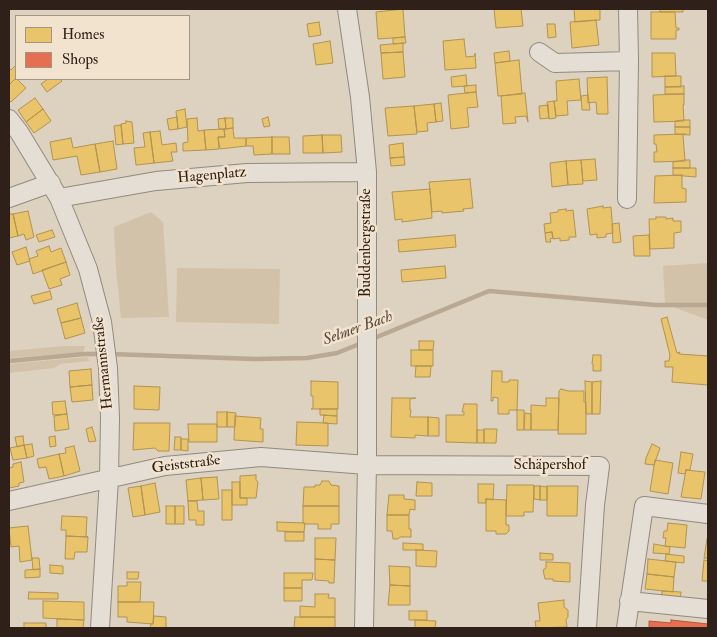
<!DOCTYPE html>
<html>
<head>
<meta charset="utf-8">
<style>
	body { margin:0 }
	#map { position:relative; width:717px; height:637px; overflow:hidden; background:#ddd1bf; font-family:"IM FELL Double Pica",serif }
	canvas { display:block }
	.frame { position:absolute; inset:0; border:10px solid #2f211a; pointer-events:none }
	.legend { position:absolute; left:15px; top:15px; width:175px; height:65px; box-sizing:border-box; background:#f1e3cd; border:1px solid #a39585; margin:0; padding:6px 9px; list-style:none; font-size:15px; color:#2f211a }
	.legend li { display:flex; align-items:center; gap:10px; height:25px }
	.legend b { width:25px; border:1px solid #a39585 }
</style>
</head>
<body>
<div id="map">
<canvas width="717" height="637"></canvas>
<div class="frame"></div>
<ul class="legend">
<li><b style="height:14px;background:#e9c46a"></b>Homes</li>
<li><b style="height:14px;background:#e76f51"></b>Shops</li>
</ul>
</div>
<script>
const ctx = document.querySelector('canvas').getContext('2d');
ctx.lineJoin = 'round';
function fillPath(path, color) { ctx.fillStyle = color; ctx.fill(path, 'evenodd'); }
const shape = rows => new Path2D(rows.map(r => 'M' + r).join(''));
function stroke(path, color, width, dash) { ctx.strokeStyle = color; ctx.lineWidth = width; ctx.lineCap = dash ? 'butt' : 'round'; ctx.setLineDash(dash || []); ctx.stroke(path); }
function drawText(font, color, halo, rows, align = 'center') {
  ctx.font = font + ' "IM FELL Double Pica",serif'; ctx.lineWidth = 5; ctx.setLineDash([]); ctx.textBaseline = 'middle'; ctx.strokeStyle = halo; ctx.fillStyle = color; for (const [text, x, y, turn = 0] of rows) {
    ctx.save(); ctx.translate(x, y); ctx.rotate((+turn || 0) * Math.PI / 180); ctx.textAlign = isNaN(turn) ? turn : align; if (halo) ctx.strokeText(text, 0, 0); ctx.fillText(text, 0, 0); ctx.restore();
  }
}
fillPath(shape([
	[151,212,163,222,169,317,121,318,116,269,114,227],
	[708,263,708,320,665,304,663,266],
	[177,268,280,269,279,324,176,322],
	[63,346,85,346,83,352,9,358,9,351],
	[87,357,90,361,60,364,54,368,9,373,9,364]
]), '#d3c2aa');
const homes = shape([
	[403,9,405,37,378,39,376,12,403,9],
	[494,9,521,9,523,26,496,28,494,9],
	[574,9,600,9,600,20,575,22,574,9],
	[660,9,683,9,683,12,660,12,660,9],
	[651,12,675,12,676,28,679,28,679,30,676,30,676,39,651,39,651,12],
	[596,20,599,45,572,48,570,22,596,20],
	[319,22,321,35,309,37,307,24,319,22],
	[547,24,555,24,556,37,548,38,547,24],
	[405,37,406,43,393,44,393,38,405,37],
	[464,39,466,57,475,56,475,53,476,68,445,70,443,41,464,39],
	[330,41,333,63,316,65,313,44,330,41],
	[403,43,403,52,381,53,380,45,403,43],
	[509,51,510,61,495,63,494,53,509,51],
	[403,52,405,77,383,79,381,53,403,52],
	[652,53,675,53,676,76,652,77,652,53],
	[519,60,522,94,498,96,495,63,519,60],
	[16,65,16,78,9,85,9,68,11,70,16,65],
	[466,75,467,86,452,87,451,77,466,75],
	[665,76,681,76,681,87,665,87,665,76],
	[607,77,608,114,597,114,596,102,588,103,587,78,607,77],
	[16,78,26,88,11,102,9,100,9,85,16,78],
	[48,79,60,79,62,81,47,92,41,84,48,79],
	[579,79,581,100,567,101,568,115,556,116,554,101,557,101,556,81,579,79],
	[476,85,476,92,465,93,464,86,476,85],
	[684,86,684,94,665,94,665,87,684,86],
	[476,92,478,107,467,108,469,127,451,129,448,95,476,92],
	[525,93,528,122,526,116,515,117,516,123,503,124,501,96,525,93],
	[684,94,684,105,683,105,684,121,654,122,653,95,684,94],
	[588,95,590,110,582,110,581,96,588,95],
	[35,98,43,109,26,122,18,110,35,98],
	[554,101,556,118,549,119,547,102,554,101],
	[441,103,443,121,436,122,434,104,441,103],
	[434,104,436,122,427,123,428,131,417,132,414,106,434,104],
	[548,105,549,118,540,119,539,106,548,105],
	[414,106,417,134,388,136,385,108,414,106],
	[43,109,51,121,34,133,26,122,43,109],
	[185,109,187,127,178,129,176,111,185,109],
	[177,117,178,129,169,130,167,119,177,117],
	[268,117,270,126,264,127,262,119,268,117],
	[197,118,198,131,204,130,206,150,183,151,183,143,188,142,187,119,197,118],
	[225,118,233,118,233,128,226,129,225,118],
	[225,118,226,129,219,129,218,119,225,118],
	[684,120,690,120,690,127,675,127,675,121,684,120],
	[126,121,132,122,134,143,123,144,121,124,126,123,126,121],
	[121,125,123,144,116,145,114,126,121,125],
	[675,127,690,127,690,135,675,134,675,127],
	[233,128,234,138,246,138,246,146,220,149,218,137,225,137,224,129,233,128],
	[224,129,225,137,218,137,219,149,206,150,204,130,224,129],
	[160,131,162,145,176,143,177,152,171,152,173,161,154,163,150,132,160,131],
	[150,132,154,163,136,165,134,148,145,147,143,133,150,132],
	[685,134,683,135,685,161,654,162,654,152,657,152,656,144,654,144,654,135,685,134],
	[322,135,323,153,303,153,303,136,322,135],
	[322,135,341,135,342,152,323,153,322,135],
	[272,137,289,137,290,154,272,154,272,137],
	[272,137,272,154,254,155,253,146,246,146,246,138,272,137],
	[71,138,73,148,95,144,100,172,81,175,77,156,53,160,50,142,71,138],
	[113,141,117,169,100,172,95,144,113,141],
	[403,143,404,157,390,158,389,145,403,143],
	[404,157,405,165,391,166,390,158,404,157],
	[595,159,597,180,583,181,581,160,595,159],
	[581,160,583,184,568,185,566,161,581,160],
	[685,160,690,160,690,168,673,168,673,162,685,160],
	[566,161,568,185,552,187,550,163,566,161],
	[673,168,696,168,696,177,673,175,673,168],
	[682,175,682,188,686,189,686,202,654,203,655,176,682,175],
	[470,179,473,208,463,209,464,211,442,213,442,211,432,212,429,182,470,179],
	[430,189,432,218,402,222,402,219,395,220,392,192,430,189],
	[603,206,603,208,611,207,613,233,606,234,606,237,597,238,597,234,590,235,587,209,603,206],
	[566,209,566,211,573,210,576,237,569,237,569,240,560,241,560,238,553,239,552,232,545,233,544,224,551,223,550,213,558,212,558,210,566,209],
	[28,211,34,237,26,240,24,234,18,236,13,214,28,211],
	[9,214,13,214,18,236,9,238,9,214],
	[656,217,666,217,666,219,673,218,673,221,681,221,681,232,674,233,674,248,650,249,649,219,656,219,656,217],
	[619,223,621,242,613,243,612,224,619,223],
	[52,230,55,237,39,242,36,235,52,230],
	[552,232,553,238,550,239,551,242,546,242,545,233,552,232],
	[455,235,456,247,399,252,398,240,455,235],
	[649,235,650,256,634,256,633,236,649,235],
	[49,246,51,252,61,248,66,262,33,274,29,259,38,256,36,251,49,246],
	[26,247,30,261,17,265,12,252,26,247],
	[66,262,70,275,60,279,62,285,49,289,42,270,66,262],
	[445,266,446,278,402,282,401,270,445,266],
	[50,291,52,299,34,304,31,296,50,291],
	[77,303,81,318,61,323,57,309,77,303],
	[667,317,677,353,680,352,679,354,708,356,708,385,672,382,673,367,665,367,665,361,669,361,670,355,661,319,667,317],
	[81,318,85,333,65,339,61,323,81,318],
	[419,341,434,341,433,350,419,350,419,341],
	[411,350,433,350,433,366,411,366,411,350],
	[593,355,601,355,601,371,593,371,593,364,592,364,593,355],
	[416,366,431,366,430,377,415,377,416,366],
	[91,369,92,385,70,387,69,371,91,369],
	[492,371,502,371,502,382,509,382,509,380,518,380,517,410,509,410,509,414,498,414,498,398,493,397,493,401,491,401,492,371],
	[311,381,338,382,338,409,311,409,313,408,313,396,311,396,311,381],
	[585,381,592,382,592,414,586,414,585,381],
	[601,381,600,414,592,414,592,382,601,381],
	[92,385,93,400,72,402,70,387,92,385],
	[134,386,160,387,159,410,134,409,134,386],
	[561,389,568,391,584,391,584,402,586,402,586,434,558,434,559,391,561,389],
	[392,398,416,398,410,399,410,410,411,410,410,417,428,417,428,436,415,435,415,438,391,437,392,398],
	[546,398,559,398,558,430,531,430,531,405,546,406,546,398],
	[65,401,67,414,53,415,52,402,65,401],
	[464,404,477,404,477,443,446,442,446,415,464,415,464,412,462,412,464,404],
	[320,409,337,409,337,416,320,415,320,409],
	[517,410,524,410,524,430,517,430,517,410],
	[217,412,227,412,227,427,217,427,217,412],
	[227,412,236,413,235,427,227,427,227,412],
	[525,413,531,414,531,430,524,430,525,413],
	[67,414,69,429,55,431,54,416,67,414],
	[324,415,337,416,337,424,323,423,324,415],
	[235,416,261,418,260,429,263,429,263,442,234,440,235,416],
	[428,417,439,418,439,436,428,436,428,417],
	[297,422,328,423,328,446,296,445,297,422],
	[134,423,170,423,169,451,158,451,155,448,133,450,134,423],
	[188,424,217,424,217,442,189,442,188,424],
	[92,427,96,441,89,442,86,429,92,427],
	[484,429,497,429,496,443,484,443,484,429],
	[477,430,484,430,484,443,477,443,477,430],
	[23,436,24,445,17,447,15,437,23,436],
	[55,436,56,446,50,447,49,437,55,436],
	[175,437,181,437,181,450,174,450,175,437],
	[181,439,188,439,188,451,181,450,181,439],
	[32,444,34,456,27,458,24,445,32,444],
	[652,444,660,448,654,465,645,464,646,458,652,444],
	[24,445,27,458,13,460,10,448,24,445],
	[74,446,80,471,64,476,59,454,66,453,65,448,74,446],
	[681,452,693,454,690,470,686,470,685,474,678,473,681,452],
	[59,454,64,476,49,479,46,467,39,468,37,459,59,454],
	[655,460,673,463,668,494,650,491,655,460],
	[21,462,24,482,19,483,19,486,9,488,9,468,13,467,13,464,21,462],
	[686,470,705,472,701,499,681,497,686,470],
	[256,475,256,480,258,482,256,498,240,498,240,476,256,475],
	[217,477,219,499,203,500,201,478,217,477],
	[201,478,203,500,188,501,186,480,201,478],
	[322,481,329,481,331,485,339,486,339,506,303,506,304,487,315,487,315,485,320,485,322,481],
	[232,482,240,482,240,498,247,498,247,505,232,505,232,482],
	[417,482,432,483,432,496,416,496,417,482],
	[155,483,160,512,145,515,141,486,155,483],
	[478,484,494,484,493,500,486,499,486,503,478,503,478,484],
	[507,485,534,485,533,512,524,512,524,516,506,516,507,485],
	[141,486,145,515,133,517,128,488,141,486],
	[534,486,540,486,540,500,534,499,534,486],
	[540,486,547,487,547,500,540,500,540,486],
	[547,486,578,486,577,516,547,516,547,486],
	[222,490,232,490,232,520,222,520,222,490],
	[389,495,404,495,404,499,415,500,415,510,410,509,409,515,387,515,389,495],
	[486,499,506,500,506,525,509,525,509,531,506,534,496,534,496,531,486,531,486,499],
	[188,501,197,501,198,511,204,511,204,525,196,525,196,520,189,520,188,501],
	[166,506,175,506,175,524,166,524,166,506],
	[175,506,184,506,184,524,175,524,175,506],
	[303,506,339,506,339,524,331,524,331,529,318,529,318,524,305,524,303,523,303,506],
	[387,515,409,515,409,529,411,529,411,537,400,537,398,539,393,539,392,531,387,531,387,515],
	[62,516,87,517,86,536,88,537,66,536,66,530,61,530,62,516],
	[277,522,305,523,304,532,277,531,277,522],
	[668,523,687,525,685,548,665,546,666,538,663,538,664,531,667,531,668,523],
	[28,526,32,560,20,562,19,546,11,547,9,528,28,526],
	[285,532,304,532,304,541,285,541,285,532],
	[66,536,88,537,87,552,75,552,74,559,65,559,66,536],
	[315,538,336,538,335,560,315,559,315,538],
	[707,539,708,539,708,558,704,558,707,539],
	[403,543,423,544,423,550,403,550,403,543],
	[654,544,670,547,669,554,653,553,654,544],
	[416,550,437,551,436,567,416,566,416,550],
	[540,553,553,554,553,560,540,560,540,553],
	[666,554,684,556,684,563,665,561,666,554],
	[32,558,39,558,40,569,33,570,32,558],
	[315,559,335,560,334,583,329,583,329,581,315,580,315,559],
	[648,559,676,562,674,577,647,574,648,559],
	[704,560,708,561,708,581,702,581,704,560],
	[546,562,570,563,570,582,553,581,553,579,545,579,543,570,546,568,546,562],
	[50,565,63,566,63,574,50,573,50,565],
	[389,566,410,567,410,586,390,585,389,566],
	[40,569,40,577,25,578,25,570,40,569],
	[127,572,139,572,138,579,127,579,127,572],
	[284,573,313,573,312,580,302,580,302,588,284,588,284,573],
	[647,574,674,577,673,592,645,589,647,574],
	[127,582,141,582,140,602,118,602,118,586,127,586,127,582],
	[390,585,410,586,410,605,388,605,390,585],
	[284,588,302,588,302,601,284,601,284,588],
	[662,591,681,592,680,599,662,597,662,591],
	[29,592,58,593,58,599,28,599,29,592],
	[315,594,329,594,328,598,335,598,335,617,300,617,300,606,315,607,315,594],
	[564,600,564,607,568,610,568,617,566,620,567,627,536,628,535,621,540,621,538,603,564,600],
	[43,601,84,602,84,620,43,618,43,601],
	[118,602,154,602,153,624,127,622,127,617,118,617,118,602],
	[409,611,427,611,427,620,409,620,409,611],
	[154,616,166,617,166,628,150,628,151,624,153,624,154,616],
	[295,617,335,617,335,628,294,628,295,617],
	[57,619,84,620,83,628,57,628,57,619],
	[415,620,436,621,435,628,415,628,415,620],
	[24,623,46,623,46,628,24,628,24,623]
]);
fillPath(homes, '#e9c46a');
stroke(homes, '#b19352', 1);
const shops = shape([
	[671,620,708,624,708,628,649,628,649,621,671,623,671,620]
]);
fillPath(shops, '#e76f51');
stroke(shops, '#b05840', 1);
stroke(shape([
	[372,339,489,291,656,305,708,305],
	[110,354,255,359,307,358,337,353,362,343],
	[9,361,84,354,102,354]
]), '#b9a892', 4.5);
const street = shape([
	[347,9,360,97,367,172,367,465,364,628],
	[539,52,555,63,629,61],
	[9,119,19,132,59,198,88,269,102,322,108,368,110,417,109,479,100,628],
	[9,198,51,183],
	[59,198,156,181,247,173,367,172],
	[627,199,629,61,628,9],
	[9,501,165,466,261,457,367,465,600,466,595,505,587,628],
	[629,601,708,609],
	[626,628,644,506,708,514]
]);
stroke(street, '#928a7f', 20);
stroke(street, '#e4ded5', 18);
drawText('15px', '#2f211a', '#f1e3cd', [
	["Hagenplatz",212,176,-5],
	["Buddenbergstraße",367,243,-90],
	["Hermannstraße",104,363,-96],
	["Geiststraße",186,465,-7],
	["Schäpershof",550,466]
]);
drawText('italic 16px', '#5a4a3d', '#f1e3cd', [
	["Selmer Bach",358,329,-20]
]);
</script>
</body>
</html>
